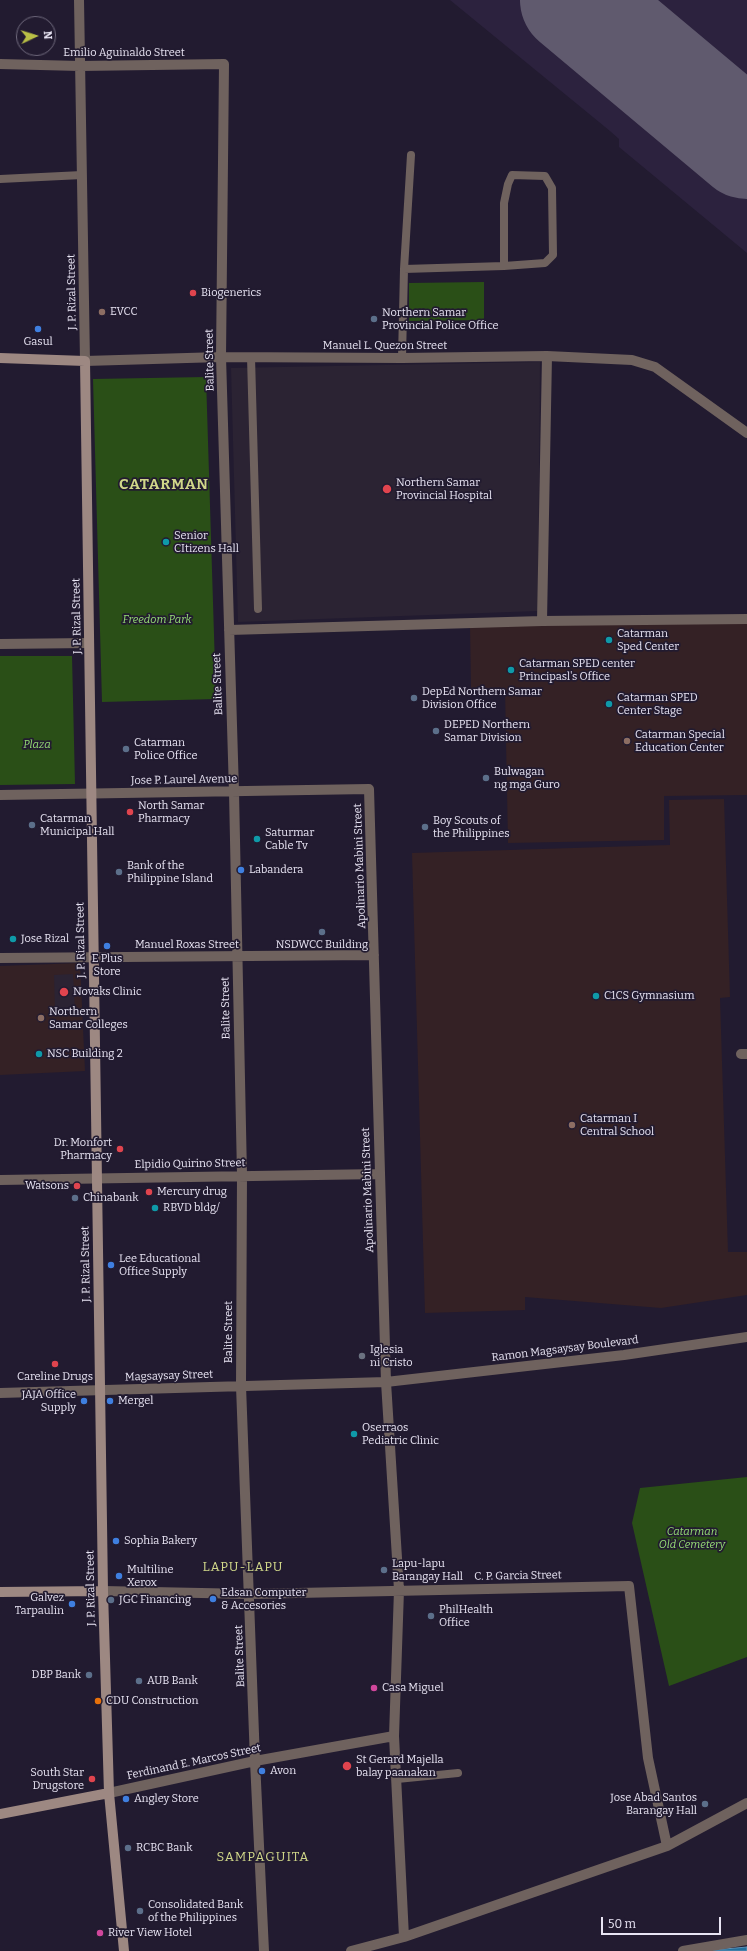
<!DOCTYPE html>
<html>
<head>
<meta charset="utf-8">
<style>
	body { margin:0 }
	#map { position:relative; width:747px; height:1951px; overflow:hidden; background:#221b30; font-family:Bitter,serif }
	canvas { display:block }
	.north { position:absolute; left:16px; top:16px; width:40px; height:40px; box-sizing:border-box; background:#221b30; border:1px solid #716b7e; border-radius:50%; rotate:86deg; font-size:11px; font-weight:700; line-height:16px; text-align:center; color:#e8e4f3 }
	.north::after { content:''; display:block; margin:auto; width:14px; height:18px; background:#b9c046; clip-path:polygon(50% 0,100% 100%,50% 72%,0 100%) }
	.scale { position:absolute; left:601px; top:1917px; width:120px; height:18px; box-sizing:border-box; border:2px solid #e8e4f3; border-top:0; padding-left:5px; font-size:12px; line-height:14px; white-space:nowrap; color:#e8e4f3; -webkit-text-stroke:3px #221b30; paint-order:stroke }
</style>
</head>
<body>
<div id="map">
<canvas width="747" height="1951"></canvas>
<div class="north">N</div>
<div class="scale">50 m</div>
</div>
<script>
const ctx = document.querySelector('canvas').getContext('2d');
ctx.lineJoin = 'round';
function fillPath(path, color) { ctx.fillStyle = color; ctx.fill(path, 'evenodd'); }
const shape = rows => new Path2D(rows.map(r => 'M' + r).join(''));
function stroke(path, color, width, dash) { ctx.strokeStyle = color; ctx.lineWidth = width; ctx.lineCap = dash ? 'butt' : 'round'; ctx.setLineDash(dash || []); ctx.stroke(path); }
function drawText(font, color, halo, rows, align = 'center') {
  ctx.font = font + ' Bitter,serif'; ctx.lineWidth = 3.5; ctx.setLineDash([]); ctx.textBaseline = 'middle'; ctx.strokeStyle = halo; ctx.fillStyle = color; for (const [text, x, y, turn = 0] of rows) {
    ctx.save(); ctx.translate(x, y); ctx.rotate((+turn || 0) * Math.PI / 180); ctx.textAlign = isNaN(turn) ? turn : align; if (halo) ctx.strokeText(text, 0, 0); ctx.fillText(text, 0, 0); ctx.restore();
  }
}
fillPath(shape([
	[450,0,747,0,747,253,619,147,619,139,610,131]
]), '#2c223e');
fillPath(shape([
	[747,620,747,795,664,796,664,840,508,843,505,688,471,688,470,625],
	[724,799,730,997,720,998,728,1252,747,1252,747,1295,661,1308,525,1297,525,1310,425,1313,412,853,670,845,669,800],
	[80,963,85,1071,0,1075,0,966]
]), '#342125');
fillPath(shape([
	[540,362,538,611,238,622,231,368],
	[73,974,75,1010,55,1011,54,975]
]), '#2b2333');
fillPath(shape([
	[484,282,484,320,409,321,409,283],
	[206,377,216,699,102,702,93,379],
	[0,656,72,656,75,784,0,785],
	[747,1477,747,1657,669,1686,632,1523,640,1488]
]), '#2a4f17');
const water = shape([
	[747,1947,747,1951,703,1951,747,1947]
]);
fillPath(water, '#236f9c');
stroke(water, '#5e92b6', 1);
stroke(shape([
	[574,0,747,145]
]), '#605a6e', 108);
stroke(shape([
	[0,179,82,175],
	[404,269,504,266,545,263,553,255,552,188,545,176,512,175,508,184,504,203,504,266],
	[251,357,258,609],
	[402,358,404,269,411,155],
	[397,1779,458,1773]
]), '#6f625e', 8);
stroke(shape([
	[79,0,85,361,221,357,402,358,547,356,632,360,655,367,747,433],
	[0,64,80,66,224,64,221,357,234,792,242,1175,241,1386,255,1761,264,1951],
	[542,621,547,356],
	[229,630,542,621,747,619],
	[0,644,89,643],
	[0,795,369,789,386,1382,399,1590,394,1736,404,1937],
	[0,958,374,955],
	[741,1054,747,1054],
	[0,1180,380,1174],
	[0,1393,386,1382,624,1355,747,1337],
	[103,1591,250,1594,629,1586,648,1758,667,1846],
	[109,1793,255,1761,394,1736],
	[351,1951,404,1937,667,1846,747,1803],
	[683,1951,747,1940]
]), '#6f625e', 10);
stroke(shape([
	[0,358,85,361,103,1591,109,1793,124,1951],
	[0,1592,103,1591],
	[0,1814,109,1793]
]), '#9d8882', 10);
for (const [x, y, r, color] of [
	[193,293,4,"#e0444e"],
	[102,312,4,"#8d6e63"],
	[374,319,4,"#5c6f8a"],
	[38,329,4,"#3f7fe0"],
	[387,489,5,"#e0444e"],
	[166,542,4,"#0f9aa8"],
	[609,640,4,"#0f9aa8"],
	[511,670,4,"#0f9aa8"],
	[414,698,4,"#5c6f8a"],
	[609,704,4,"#0f9aa8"],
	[436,731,4,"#5c6f8a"],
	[627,741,4,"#8d6e63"],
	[126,749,4,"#5c6f8a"],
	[486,778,4,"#5c6f8a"],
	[130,812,4,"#e0444e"],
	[32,825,4,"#5c6f8a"],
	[425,827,4,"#5c6f8a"],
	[257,839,4,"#0f9aa8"],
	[241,870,4,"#3f7fe0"],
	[119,872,4,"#5c6f8a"],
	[322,932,4,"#5c6f8a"],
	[13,939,4,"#0f9aa8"],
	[107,946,4,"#3f7fe0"],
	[64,992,5,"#e0444e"],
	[596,996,4,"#0f9aa8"],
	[41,1018,4,"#8d6e63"],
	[39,1054,4,"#0f9aa8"],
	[572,1125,4,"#8d6e63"],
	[120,1149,4,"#e0444e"],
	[77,1186,4,"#e0444e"],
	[149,1192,4,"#e0444e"],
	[75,1198,4,"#5c6f8a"],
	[155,1208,4,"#0f9aa8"],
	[111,1265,4,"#3f7fe0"],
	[362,1356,4,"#6b7280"],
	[55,1364,4,"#e0444e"],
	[84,1401,4,"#3f7fe0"],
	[110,1401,4,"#3f7fe0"],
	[354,1434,4,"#0f9aa8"],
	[116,1541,4,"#3f7fe0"],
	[384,1570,4,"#5c6f8a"],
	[119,1576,4,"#3f7fe0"],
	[213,1599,4,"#3f7fe0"],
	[111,1600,4,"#5c6f8a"],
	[72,1604,4,"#3f7fe0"],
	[431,1616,4,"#5c6f8a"],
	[89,1675,4,"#5c6f8a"],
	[139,1681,4,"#5c6f8a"],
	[374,1688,4,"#d1479c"],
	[98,1701,4,"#e8710a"],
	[347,1766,5,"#e0444e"],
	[262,1771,4,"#3f7fe0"],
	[92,1779,4,"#e0444e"],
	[126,1799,4,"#3f7fe0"],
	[705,1804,4,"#5c6f8a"],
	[128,1848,4,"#5c6f8a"],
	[140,1911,4,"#5c6f8a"],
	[100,1933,4,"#d1479c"]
]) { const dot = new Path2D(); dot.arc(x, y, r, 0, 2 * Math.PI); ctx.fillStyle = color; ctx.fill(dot); stroke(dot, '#221b30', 1.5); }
drawText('11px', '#e8e4f3', '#221b30', [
	["Emilio Aguinaldo Street",124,53],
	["J. P. Rizal Street",72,292,-91],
	["Manuel L. Quezon Street",385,346],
	["Balite Street",210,360,-91],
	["J. P. Rizal Street",77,616,-91],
	["Balite Street",218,684,-92],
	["Jose P. Laurel Avenue",184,780,-1],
	["Apolinario Mabini Street",360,866,-92],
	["J. P. Rizal Street",81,940,-91],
	["Manuel Roxas Street",187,945],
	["Balite Street",226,1008,-91],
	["Elpidio Quirino Street",190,1164,-1],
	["Apolinario Mabini Street",368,1190,-92],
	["J. P. Rizal Street",86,1264,-91],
	["Balite Street",229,1332,-90],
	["Ramon Magsaysay Boulevard",565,1349,-7],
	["Magsaysay Street",169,1376,-2],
	["C. P. Garcia Street",518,1576,-1],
	["J. P. Rizal Street",91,1588,-91],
	["Balite Street",240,1656,-92],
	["Ferdinand E. Marcos Street",194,1762,-12]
]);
drawText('11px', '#e8e4f3', '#221b30', [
	["Biogenerics",201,293],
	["EVCC",110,312],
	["Northern Samar",382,313],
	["Provincial Police Office",382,326],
	["Gasul",38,342,"center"],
	["Northern Samar",396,483],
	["Provincial Hospital",396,496],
	["Senior",174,536],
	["CItizens Hall",174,549],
	["Catarman",617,634],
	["Sped Center",617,647],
	["Catarman SPED center",519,664],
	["Principasl's Office",519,677],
	["DepEd Northern Samar",422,692],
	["Division Office",422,705],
	["Catarman SPED",617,698],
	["Center Stage",617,711],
	["DEPED Northern",444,725],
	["Samar Division",444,738],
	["Catarman Special",635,735],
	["Education Center",635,748],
	["Catarman",134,743],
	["Police Office",134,756],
	["Bulwagan",494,772],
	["ng mga Guro",494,785],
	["North Samar",138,806],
	["Pharmacy",138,819],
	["Catarman",40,819],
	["Municipal Hall",40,832],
	["Boy Scouts of",433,821],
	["the Philippines",433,834],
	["Saturmar",265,833],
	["Cable Tv",265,846],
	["Bank of the",127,866],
	["Philippine Island",127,879],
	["Labandera",249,870],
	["Jose Rizal",21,939],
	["NSDWCC Building",322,945,"center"],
	["E Plus",107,959,"center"],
	["Store",107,972,"center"],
	["Novaks Clinic",73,992],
	["C1CS Gymnasium",604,996],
	["Northern",49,1012],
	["Samar Colleges",49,1025],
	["NSC Building 2",47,1054],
	["Catarman I",580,1119],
	["Central School",580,1132],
	["Dr. Monfort",112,1143,"right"],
	["Pharmacy",112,1156,"right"],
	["Watsons",69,1186,"right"],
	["Mercury drug",157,1192],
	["Chinabank",83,1198],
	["RBVD bldg/",163,1208],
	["Lee Educational",119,1259],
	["Office Supply",119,1272],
	["Iglesia",370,1350],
	["ni Cristo",370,1363],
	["Careline Drugs",55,1377,"center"],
	["JAJA Office",76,1395,"right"],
	["Supply",76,1408,"right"],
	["Mergel",118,1401],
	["Oserraos",362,1428],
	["Pediatric Clinic",362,1441],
	["Sophia Bakery",124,1541],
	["Lapu-lapu",392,1564],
	["Barangay Hall",392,1577],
	["Multiline",127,1570],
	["Xerox",127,1583],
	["Edsan Computer",221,1593],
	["& Accesories",221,1606],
	["Galvez",64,1598,"right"],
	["Tarpaulin",64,1611,"right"],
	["JGC Financing",119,1600],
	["PhilHealth",439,1610],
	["Office",439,1623],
	["DBP Bank",81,1675,"right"],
	["AUB Bank",147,1681],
	["Casa Miguel",382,1688],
	["CDU Construction",106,1701],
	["St Gerard Majella",356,1760],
	["balay paanakan",356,1773],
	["Avon",270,1771],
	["South Star",84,1773,"right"],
	["Drugstore",84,1786,"right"],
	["Jose Abad Santos",697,1798,"right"],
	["Barangay Hall",697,1811,"right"],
	["Angley Store",134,1799],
	["RCBC Bank",136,1848],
	["Consolidated Bank",148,1905],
	["of the Philippines",148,1918],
	["River View Hotel",108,1933]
], 'left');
drawText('italic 11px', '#96de75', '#221b30', [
	["Freedom Park",157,620],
	["Plaza",37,745],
	["Catarman",692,1532],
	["Old Cemetery",692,1545]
]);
ctx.letterSpacing = '1px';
drawText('13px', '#d0d789', '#221b30', [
	["LAPU-LAPU",243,1567],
	["SAMPAGUITA",263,1857]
]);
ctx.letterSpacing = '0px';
ctx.letterSpacing = '1px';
drawText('bold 15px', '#d0d789', '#221b30', [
	["CATARMAN",164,485]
]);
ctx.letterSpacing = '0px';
</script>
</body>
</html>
